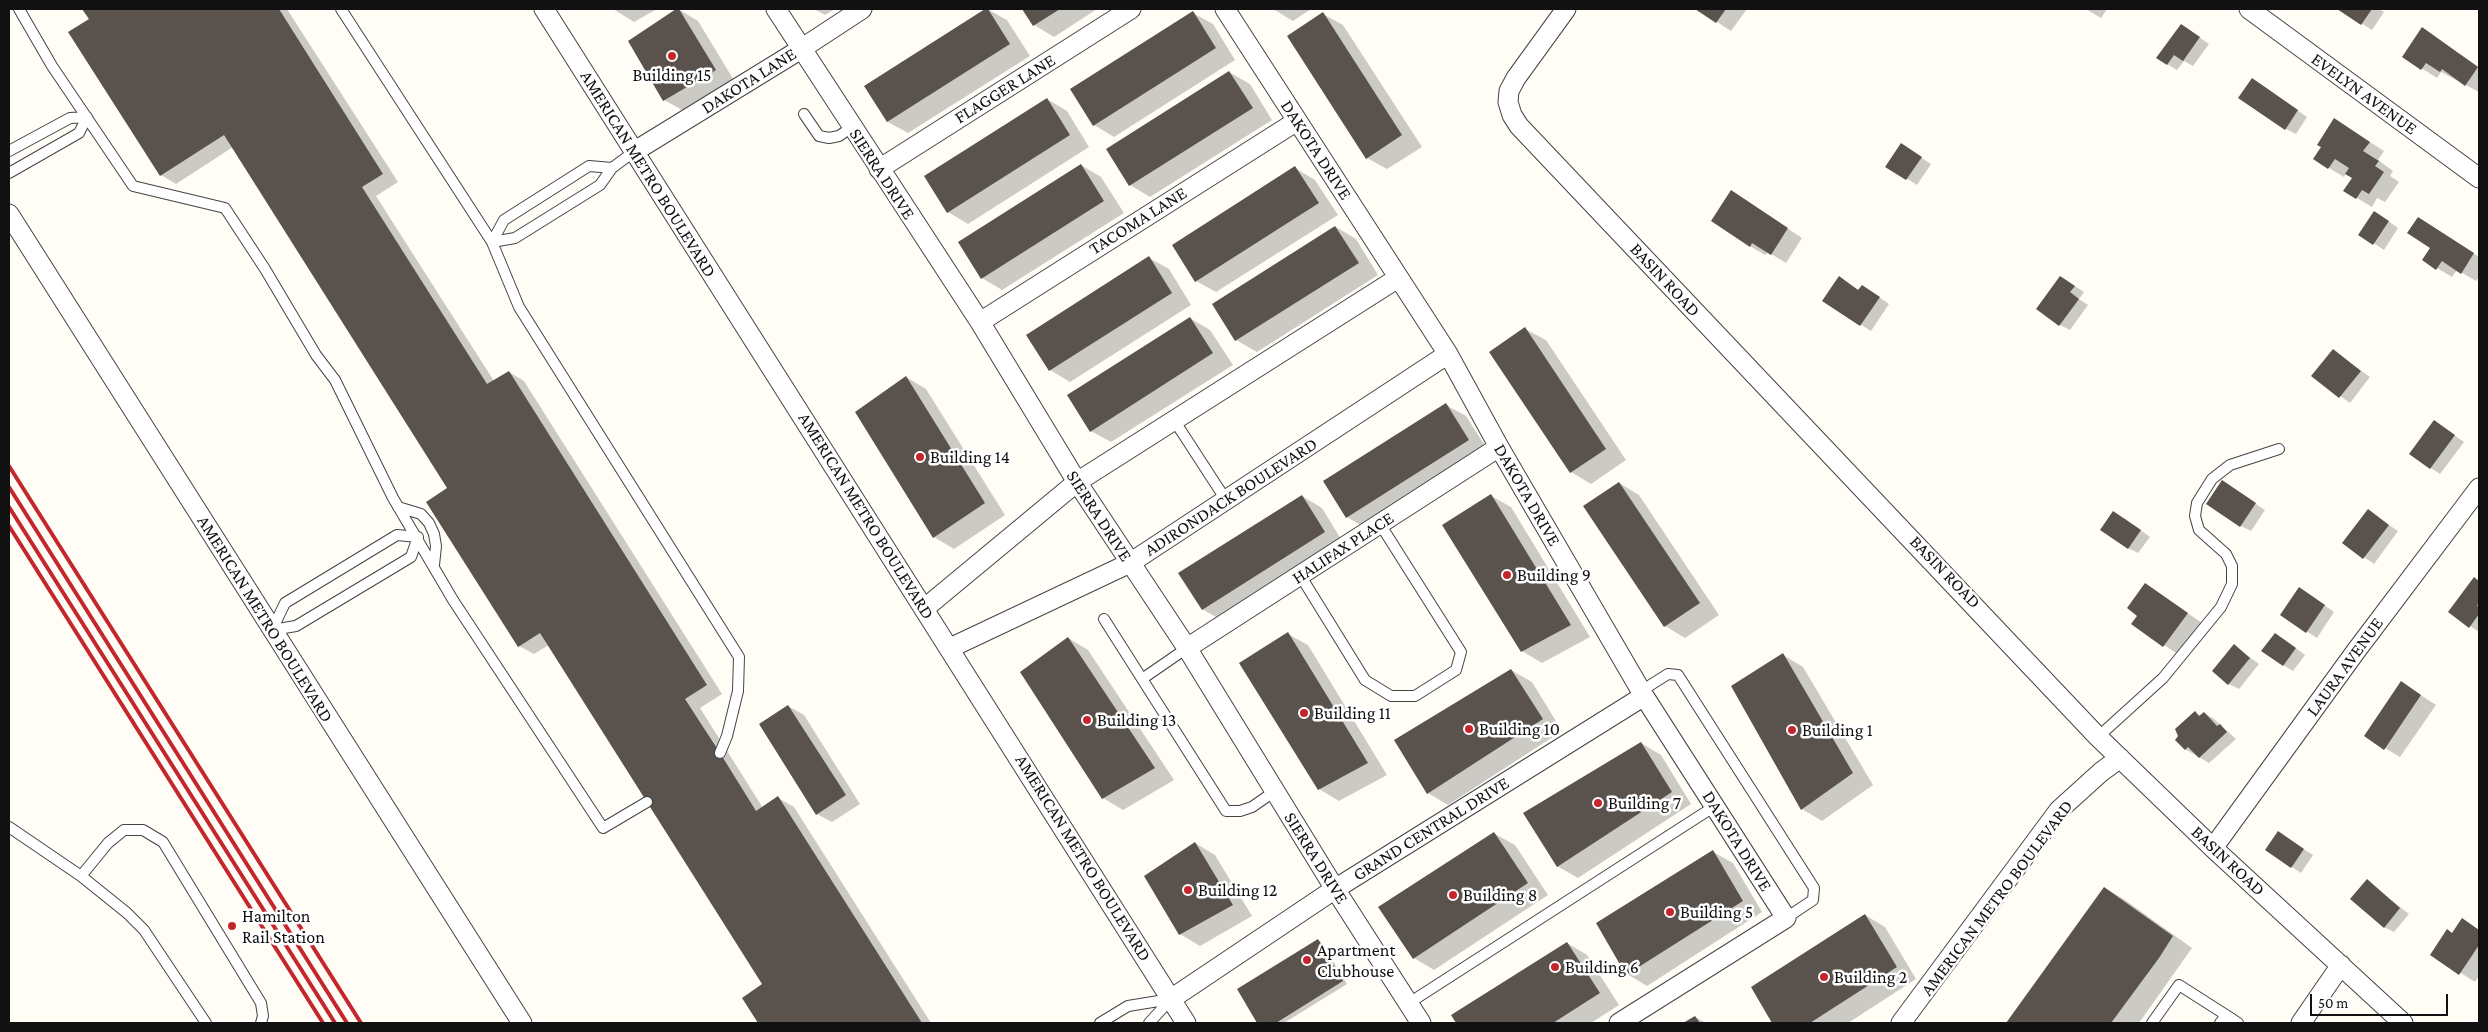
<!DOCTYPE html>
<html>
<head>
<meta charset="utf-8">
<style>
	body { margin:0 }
	#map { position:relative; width:2488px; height:1032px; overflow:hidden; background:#fffdf5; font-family:"Crimson Pro",serif }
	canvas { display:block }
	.frame { position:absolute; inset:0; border:10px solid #111; pointer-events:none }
	.scale { position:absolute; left:2310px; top:994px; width:138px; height:22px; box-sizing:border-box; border:2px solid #111; border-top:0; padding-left:6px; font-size:15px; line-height:18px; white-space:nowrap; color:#111; -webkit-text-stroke:4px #fff; paint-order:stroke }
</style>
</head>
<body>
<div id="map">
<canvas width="2488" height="1032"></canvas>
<div class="frame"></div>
<div class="scale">50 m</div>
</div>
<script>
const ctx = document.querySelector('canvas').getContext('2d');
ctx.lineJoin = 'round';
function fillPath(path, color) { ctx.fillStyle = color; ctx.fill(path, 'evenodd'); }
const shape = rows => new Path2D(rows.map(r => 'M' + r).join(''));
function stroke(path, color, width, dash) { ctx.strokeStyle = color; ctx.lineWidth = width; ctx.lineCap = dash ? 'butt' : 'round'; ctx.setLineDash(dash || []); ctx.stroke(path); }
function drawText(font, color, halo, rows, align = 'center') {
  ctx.font = font + ' "Crimson Pro",serif'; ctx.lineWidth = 5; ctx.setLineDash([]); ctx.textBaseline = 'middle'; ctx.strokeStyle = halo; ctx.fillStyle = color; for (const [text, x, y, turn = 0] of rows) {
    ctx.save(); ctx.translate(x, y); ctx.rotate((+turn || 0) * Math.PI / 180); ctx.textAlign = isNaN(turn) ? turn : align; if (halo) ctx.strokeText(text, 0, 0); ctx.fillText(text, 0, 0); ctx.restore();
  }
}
fillPath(shape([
	[84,9,287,9,398,182,376,196,494,381,509,372,524,381,722,694,700,708,763,808,778,798,794,807,931,1023,759,1023,743,998,764,985,549,645,534,654,519,646,449,488,233,147,176,184,161,175],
	[613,9,657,9,634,22],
	[678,9,698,21,735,82,684,111,664,100],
	[814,9,835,9,825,15],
	[987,9,1007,20,1030,56,908,133,888,122,865,86],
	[1023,9,1097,9,1054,37,1034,25],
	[1273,9,1311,9,1293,21],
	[1697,9,1747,9,1731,31],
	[2086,9,2107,9,2101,18],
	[2339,9,2379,9,2384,12,2372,30],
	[1193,13,1213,24,1235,60,1114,137,1094,125],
	[1323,14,1343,25,1422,147,1387,169,1367,158],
	[2181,25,2209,44,2193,66,2184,61,2177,70,2167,64],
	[2422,29,2479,67,2479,92,2441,72,2437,78,2404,57],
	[1229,72,1250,84,1272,120,1150,197,1130,185,1108,150],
	[2262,85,2307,117,2296,134,2286,129],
	[1047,99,1067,111,1089,147,968,224,948,212],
	[2335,120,2384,151,2378,160,2393,171,2390,176,2399,182,2385,202,2377,198,2372,207,2357,198,2353,178,2346,173,2344,177,2329,168,2322,147],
	[1911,151,1931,164,1917,185,1887,166],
	[1081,165,1101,177,1124,213,1002,290,982,278],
	[1295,168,1315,180,1338,215,1216,292,1196,281],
	[1746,201,1802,238,1786,263,1768,252,1765,255,1750,246],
	[2384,218,2398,228,2384,250,2360,234],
	[1336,227,1356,239,1378,275,1257,352,1236,340],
	[2433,227,2479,257,2479,277,2476,281,2457,270,2452,277,2437,268,2431,248],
	[1149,258,1169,269,1191,305,1070,382,1050,370],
	[2061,277,2084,292,2079,299,2088,305,2070,330,2060,325],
	[1849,284,1859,290,1872,292,1889,304,1871,331,1824,301],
	[1190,318,1210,330,1233,365,1111,442,1091,431],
	[1525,329,1546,340,1626,460,1591,484,1571,472],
	[2333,351,2370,377,2350,403,2313,376],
	[906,377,926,389,1005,515,954,549,934,537,857,412],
	[1446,405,1466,416,1489,452,1367,529,1347,517,1325,482],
	[2434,421,2464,442,2440,474,2431,468],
	[1619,483,1639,495,1719,615,1685,638,1665,626],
	[2232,488,2265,510,2251,531,2241,526],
	[1302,496,1322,508,1344,544,1223,621,1202,609],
	[1491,496,1511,507,1590,637,1542,663,1522,651,1444,525],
	[2368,511,2398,531,2374,564,2344,543],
	[2124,518,2150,537,2138,553,2128,548],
	[2474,578,2479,582,2479,632,2450,612],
	[2146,584,2202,623,2179,655,2133,624,2139,616],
	[2309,594,2334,612,2317,638,2281,615],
	[1288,634,1308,645,1387,775,1339,801,1319,789,1241,663],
	[1068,638,1088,650,1174,780,1123,810,1103,798],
	[2285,640,2305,655,2293,671,2283,665],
	[2234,646,2259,664,2239,689,2229,684],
	[1783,655,1803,667,1873,785,1822,821,1802,809],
	[1511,670,1532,682,1562,731,1448,805,1428,793],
	[2416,692,2436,705,2400,757,2365,736],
	[788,706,804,715,860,804,832,822,817,814],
	[2195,713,2201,716,2204,713,2214,719,2236,739,2209,763,2185,749],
	[1641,743,1661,755,1691,804,1578,878,1557,866],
	[1495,834,1515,845,1548,895,1434,970,1414,958],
	[2288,839,2313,855,2301,873,2292,867],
	[1195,843,1215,855,1252,916,1200,946,1180,934],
	[1713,852,1733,863,1762,912,1647,986,1627,974],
	[2367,881,2409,914,2394,932,2384,927],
	[2105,888,2125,900,2192,948,2139,1023,2008,1023],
	[1865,915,1885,927,1916,979,1848,1023,1774,1023,1753,988],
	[2462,920,2479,930,2479,976,2475,982,2431,954,2453,934],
	[1318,940,1322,943,1347,984,1284,1023,1259,1023,1238,989],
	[1567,943,1587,955,1619,1005,1591,1023,1458,1023,1453,1015],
	[1695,1017,1706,1023,1685,1023]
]), '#0003');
fillPath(shape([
	[82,9,279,9,383,174,362,187,487,384,509,371,707,685,685,699,720,753,756,811,778,796,922,1023,758,1023,742,998,762,984,540,633,518,647,426,502,447,488,224,135,160,176,68,32,89,19],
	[676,9,679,9,716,70,663,101,628,41],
	[985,9,988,9,1010,44,887,122,864,86],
	[1022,9,1060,9,1033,26],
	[1695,9,1726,9,1716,23],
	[2337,9,2372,9,2361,25],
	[1193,11,1216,48,1093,126,1070,89],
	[1323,12,1402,135,1366,159,1287,36],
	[2181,24,2200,37,2183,61,2174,55,2167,65,2156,58],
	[2422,27,2478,67,2465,86,2442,69,2440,72,2426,63,2421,70,2402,57],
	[1229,71,1253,108,1129,186,1106,149],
	[2252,78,2298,110,2285,130,2238,98],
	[1047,98,1070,135,947,213,924,176],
	[2334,118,2370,142,2363,151,2379,161,2375,166,2384,172,2369,194,2362,190,2356,199,2343,191,2352,178,2345,174,2349,168,2335,159,2328,169,2313,159,2321,147,2317,145],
	[1901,143,1922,157,1906,180,1885,167],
	[1081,164,1104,201,981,279,958,242],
	[1295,166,1319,203,1195,282,1172,245],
	[1731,190,1788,228,1771,255,1752,243,1750,247,1711,221],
	[2374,211,2389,221,2373,245,2358,235],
	[2418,217,2474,253,2461,274,2442,261,2436,270,2422,260,2430,248,2407,233],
	[1335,226,1359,263,1235,341,1212,304],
	[1149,256,1172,293,1049,371,1026,335],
	[1839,276,1858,290,1862,285,1880,297,1860,326,1822,301],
	[2060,276,2075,286,2070,292,2079,299,2059,326,2036,309],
	[1190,317,1213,353,1090,432,1067,395],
	[1525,327,1606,449,1570,473,1489,352],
	[2333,349,2361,371,2339,398,2311,376],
	[906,376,985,503,933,538,855,412],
	[1446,403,1469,440,1346,518,1323,481],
	[2434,420,2455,435,2430,469,2409,454],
	[2222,480,2256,503,2240,527,2206,504],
	[1619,482,1700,603,1664,627,1583,506],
	[1491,494,1571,625,1521,652,1442,525],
	[1302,495,1325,532,1202,610,1178,573],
	[2368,509,2389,525,2363,559,2342,543],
	[2113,511,2141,530,2128,549,2100,530],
	[2474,577,2479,581,2479,602,2477,606,2479,607,2479,614,2469,628,2448,612],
	[2145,583,2188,613,2163,647,2131,624,2137,616,2127,608],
	[2299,587,2325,605,2306,633,2280,615],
	[1288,632,1368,763,1318,790,1239,663],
	[2275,633,2296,648,2283,666,2261,651],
	[1068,637,1155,768,1102,799,1020,672],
	[2234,644,2250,658,2228,685,2212,671],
	[1783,653,1853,773,1801,810,1731,686],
	[1511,669,1543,719,1427,794,1394,740],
	[2401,681,2421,695,2384,750,2364,736],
	[788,705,846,795,816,815,759,724],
	[2195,711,2199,716,2204,712,2217,726,2220,724,2227,732,2199,758,2188,747,2185,750,2175,740,2178,736,2175,729],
	[1641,742,1672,792,1557,867,1523,813],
	[2278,831,2304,849,2291,868,2265,850],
	[1494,832,1528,883,1413,959,1378,907],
	[1195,842,1233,905,1179,935,1144,876],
	[1713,850,1743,901,1626,975,1596,923],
	[2367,879,2400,908,2384,928,2350,899],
	[2104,887,2173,936,2159,958,2111,1023,2006,1023],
	[1865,914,1897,967,1810,1023,1772,1023,1751,987],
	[2462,918,2479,930,2479,945,2459,975,2430,955,2447,929,2452,933],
	[1318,939,1343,981,1276,1023,1257,1023,1237,989],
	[1567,942,1600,993,1553,1023,1456,1023,1451,1015],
	[1695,1016,1700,1023,1683,1023]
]), '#5a524d');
const service = shape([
	[19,9,52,66,133,186,225,208,265,269,316,355,335,380,393,498,453,600,603,828,647,802],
	[341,9,492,242,519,307,739,657,738,691,727,736,720,753],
	[804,114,819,136,829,138,839,136,852,127],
	[9,151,70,118,87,117],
	[9,173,79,133,87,117],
	[492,242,515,238,600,185,612,168,635,151],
	[492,242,504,220,589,166,612,168],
	[1174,420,1226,500],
	[398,507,421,514,429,523,434,534,436,546,434,565],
	[1300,575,1365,680,1391,696,1415,696,1456,670,1461,652,1380,524],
	[1104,619,1226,811,1240,811,1252,807,1275,791],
	[272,630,285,603,397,535,418,537],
	[272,630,296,626,411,557,418,537],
	[1142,679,1187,648],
	[1641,691,1668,674,1678,675,1814,888,1813,900,1786,918],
	[2098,737,2163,678,2221,607,2232,584,2232,566,2226,554,2199,530,2195,516,2197,503,2212,479,2230,465,2279,449],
	[9,827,81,876,127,913,144,930,206,1023],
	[81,876,108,843,124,830,143,830,163,842,261,1003,263,1016,261,1023],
	[1409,1003,1715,806],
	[2226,1015,2238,1023],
	[1100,1023,1128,1006,1171,999],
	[1149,1023,1171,999],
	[2152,1023,2179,985,2226,1015,2220,1023]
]);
const minor = shape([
	[544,9,1186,1023],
	[776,9,980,322,1077,482,1187,648,1335,889,1421,1023],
	[1225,9,1448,354,1499,447,1644,696,1786,918,1619,1023],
	[1566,9,1516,78,1509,91,1508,102,1512,115,1519,126,2098,737,2213,848,2403,1023],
	[2249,9,2479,178],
	[635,151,801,49,862,9],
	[879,169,1131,9],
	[9,214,522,1023],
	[980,322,1297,121],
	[925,608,1077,482,1398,278],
	[950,648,1130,563,1448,354],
	[1187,648,1499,447],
	[2213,848,2356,651,2479,488],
	[1171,999,1335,889,1644,696],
	[1901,1023,2059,810,2101,772,2120,758],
	[2301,1023,2341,965]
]);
stroke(service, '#444', 12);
stroke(minor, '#444', 21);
stroke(service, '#fff', 10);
stroke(minor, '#fff', 19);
stroke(shape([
	[9,466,361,1023],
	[9,487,347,1023],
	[9,507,335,1023],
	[9,526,323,1023]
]), '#c4262e', 4);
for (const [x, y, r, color] of [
	[672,56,5,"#c4262e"],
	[920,457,5,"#c4262e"],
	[1507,575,5,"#c4262e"],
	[1304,713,5,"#c4262e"],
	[1087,720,5,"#c4262e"],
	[1469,729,5,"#c4262e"],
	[1792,730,5,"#c4262e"],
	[1598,803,5,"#c4262e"],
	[1188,890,5,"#c4262e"],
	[1453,895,5,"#c4262e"],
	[1670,912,5,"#c4262e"],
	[232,926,5,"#c4262e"],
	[1307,960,5,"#c4262e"],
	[1555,967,5,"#c4262e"],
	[1824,977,5,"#c4262e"]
]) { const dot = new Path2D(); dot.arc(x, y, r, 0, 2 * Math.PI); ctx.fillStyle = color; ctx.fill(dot); stroke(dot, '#fff', 2); }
drawText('18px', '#111', '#fff', [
	["Building 15",672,75,"center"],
	["Building 14",930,457],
	["Building 9",1517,575],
	["Building 11",1314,713],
	["Building 13",1097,720],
	["Building 10",1479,729],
	["Building 1",1802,730],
	["Building 7",1608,803],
	["Building 12",1198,890],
	["Building 8",1463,895],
	["Building 5",1680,912],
	["Hamilton",242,916],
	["Rail Station",242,937],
	["Apartment",1317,950],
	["Clubhouse",1317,971],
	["Building 6",1565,967],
	["Building 2",1834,977]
], 'left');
drawText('18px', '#111', '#fff', [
	["DAKOTA LANE",749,81,-32],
	["FLAGGER LANE",1005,89,-32],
	["EVELYN AVENUE",2364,94,36],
	["DAKOTA DRIVE",1316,150,57],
	["AMERICAN METRO BOULEVARD",648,174,58],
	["SIERRA DRIVE",882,174,57],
	["TACOMA LANE",1138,221,-32],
	["BASIN ROAD",1665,280,47],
	["DAKOTA DRIVE",1527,495,60],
	["ADIRONDACK BOULEVARD",1231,497,-33],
	["AMERICAN METRO BOULEVARD",866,516,58],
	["SIERRA DRIVE",1099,516,57],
	["HALIFAX PLACE",1343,548,-33],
	["BASIN ROAD",1945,572,46],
	["AMERICAN METRO BOULEVARD",265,619,58],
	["LAURA AVENUE",2345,667,-54],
	["GRAND CENTRAL DRIVE",1431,829,-32],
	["DAKOTA DRIVE",1737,841,58],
	["AMERICAN METRO BOULEVARD",1083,858,58],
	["SIERRA DRIVE",1316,858,58],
	["BASIN ROAD",2228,861,43],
	["AMERICAN METRO BOULEVARD",1997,898,-53]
]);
</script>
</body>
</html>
